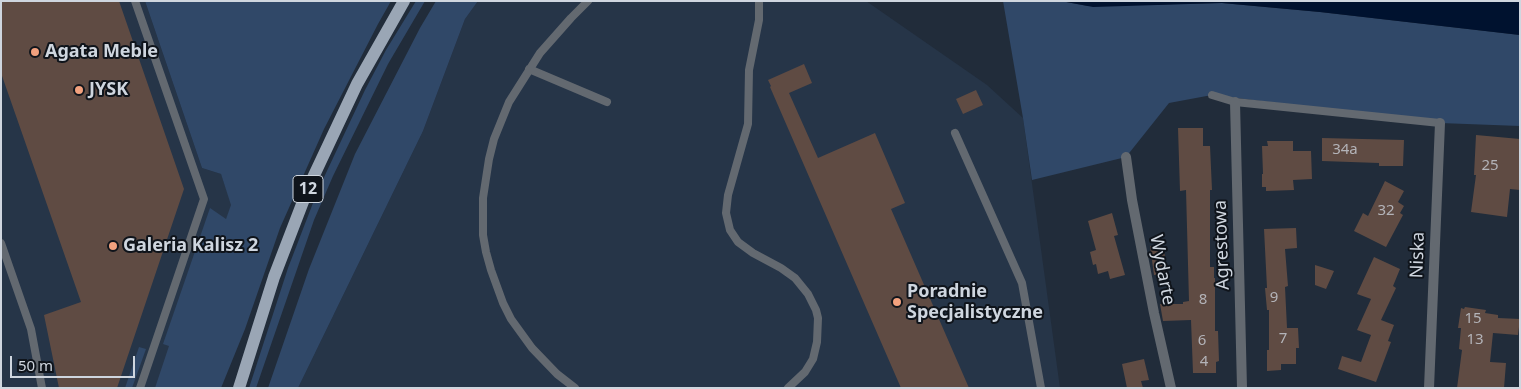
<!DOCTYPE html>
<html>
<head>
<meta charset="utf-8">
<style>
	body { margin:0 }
	#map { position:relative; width:1521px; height:389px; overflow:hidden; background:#212c3a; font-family:"Noto Sans",sans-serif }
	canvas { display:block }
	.frame { position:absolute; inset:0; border:2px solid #cfd6df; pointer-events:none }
	.scale { position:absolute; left:10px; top:356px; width:125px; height:22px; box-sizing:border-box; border:2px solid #cfd6df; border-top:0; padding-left:6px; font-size:15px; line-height:18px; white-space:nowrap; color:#cfd6df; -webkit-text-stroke:4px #0f141b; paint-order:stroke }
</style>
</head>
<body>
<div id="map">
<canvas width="1521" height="389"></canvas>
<div class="frame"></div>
<div class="scale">50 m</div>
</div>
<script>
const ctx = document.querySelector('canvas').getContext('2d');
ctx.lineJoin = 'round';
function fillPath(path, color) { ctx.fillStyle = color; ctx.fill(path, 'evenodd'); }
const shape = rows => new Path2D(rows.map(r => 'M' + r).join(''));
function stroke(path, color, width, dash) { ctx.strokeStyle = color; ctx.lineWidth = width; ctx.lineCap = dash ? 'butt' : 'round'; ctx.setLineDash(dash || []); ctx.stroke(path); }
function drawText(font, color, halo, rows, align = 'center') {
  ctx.font = font + ' "Noto Sans",sans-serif'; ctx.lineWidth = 4; ctx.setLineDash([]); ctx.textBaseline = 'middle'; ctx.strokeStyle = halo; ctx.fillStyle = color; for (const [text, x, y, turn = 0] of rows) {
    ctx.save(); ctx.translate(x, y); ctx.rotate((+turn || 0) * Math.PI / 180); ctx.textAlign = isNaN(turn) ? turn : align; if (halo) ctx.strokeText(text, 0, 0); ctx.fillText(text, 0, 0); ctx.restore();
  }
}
fillPath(shape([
	[1,1,145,1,202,168,221,174,232,205,226,220,191,388,1,388],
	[478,1,866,1,987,85,1023,118,1060,388,298,388,423,131,465,19]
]), '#263548');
fillPath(shape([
	[145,1,391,1,378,24,324,129,280,228,245,329,221,388,155,388,169,346,163,344,210,208,226,219,231,205,221,174,202,168],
	[416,1,425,1,388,64,333,176,314,220,256,388,249,388,288,268,318,190,365,90,386,50],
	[436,1,478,1,465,19,423,131,298,388,268,388,309,269,355,154,420,28],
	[1003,1,1061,1,1088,6,1222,3,1320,12,1520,35,1520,126,1440,123,1212,95,1169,103,1126,157,1032,180,1023,118],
	[139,347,146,349,132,388,125,388]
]), '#304868');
fillPath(shape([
	[1061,1,1520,1,1520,35,1320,12,1222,3,1093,7]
]), '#00122f');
fillPath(shape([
	[1,1,119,1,184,189,117,388,59,388,44,315,81,302,1,73],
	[804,64,812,83,789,93,818,158,875,133,905,203,891,209,969,388,901,388,770,87,771,86,768,80],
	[976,90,983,105,963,114,956,99],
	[1178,128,1203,128,1203,146,1210,146,1212,190,1210,190,1210,267,1214,267,1214,278,1215,278,1215,331,1218,331,1219,361,1216,362,1216,373,1193,373,1191,320,1163,321,1160,304,1183,304,1183,302,1189,301,1186,190,1180,191],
	[1476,135,1520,139,1520,190,1510,189,1507,217,1471,212,1476,175,1474,175],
	[1322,138,1404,140,1403,166,1379,166,1379,163,1322,161],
	[1267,141,1293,141,1293,151,1311,151,1312,179,1293,180,1294,190,1266,191,1266,187,1262,187,1262,174,1263,174,1262,146,1268,146],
	[1385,181,1404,191,1398,202,1404,206,1400,213,1403,215,1386,247,1354,231,1363,213,1368,216],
	[1112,213,1118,235,1114,236,1125,275,1110,279,1108,271,1098,274,1096,264,1093,265,1090,252,1096,250,1088,221],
	[1296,228,1297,248,1285,249,1288,286,1285,287,1287,328,1298,328,1299,348,1296,348,1296,364,1281,364,1281,370,1267,371,1267,350,1269,350,1269,310,1267,310,1265,288,1267,288,1264,229],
	[1150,246,1164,246,1166,274,1154,275],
	[1374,257,1400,269,1393,286,1396,288,1381,320,1394,325,1388,341,1391,342,1376,382,1338,369,1342,356,1361,362,1371,335,1357,330,1371,299,1357,294],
	[1315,265,1334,271,1326,289,1315,285],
	[1465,307,1486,310,1485,313,1498,315,1498,318,1520,319,1518,335,1493,333,1490,362,1506,363,1504,388,1457,388,1462,350,1459,349,1461,328,1458,328,1461,308,1464,309],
	[1144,359,1149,380,1141,381,1143,388,1127,388,1122,364]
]), '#5f4b43');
stroke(shape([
	[135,1,204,199,140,388],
	[759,1,759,20,749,70,748,124,728,195,726,213,730,230,738,242,753,253,781,268,795,278,808,294,816,310,818,318,817,342,813,359,805,372,788,388],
	[529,69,607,102],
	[1212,95,1235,102,1440,123],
	[955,133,1022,283,1041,388],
	[1,243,31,329,42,388],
	[575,388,557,374,532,348,511,319,503,303,491,270,486,252,483,235,483,198,489,159,494,139,509,102,540,53,571,18,588,1]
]), '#636970', 8);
stroke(shape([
	[1235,102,1242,388],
	[1126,157,1132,200,1154,313,1171,388],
	[1429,388,1440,123]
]), '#636970', 10);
stroke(shape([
	[239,388,274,277,309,186,357,84,404,1]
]), '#9aa6b5', 12);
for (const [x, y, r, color] of [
	[35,52,5,"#f2a17e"],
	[79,90,5,"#f2a17e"],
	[113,246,5,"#f2a17e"],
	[897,302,5,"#f2a17e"]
]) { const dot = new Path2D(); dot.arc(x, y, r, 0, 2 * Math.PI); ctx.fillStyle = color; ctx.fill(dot); stroke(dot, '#0f141b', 2); }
drawText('15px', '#b3b3b8', null, [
	["34a",1345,150],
	["25",1490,166],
	["32",1386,211],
	["9",1274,298],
	["8",1203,300],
	["15",1473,319],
	["7",1283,339],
	["13",1475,340],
	["6",1202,341],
	["4",1204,362]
]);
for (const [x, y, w] of [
	[308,189,30]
]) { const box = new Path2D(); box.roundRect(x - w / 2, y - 13.5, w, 27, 4); ctx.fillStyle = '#0f141b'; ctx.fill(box); stroke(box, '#cfd6df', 1); }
drawText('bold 16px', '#cfd6df', null, [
	["12",308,189]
]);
drawText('bold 18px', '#cfd6df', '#0f141b', [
	["Agata Meble",45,52],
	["JYSK",89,90],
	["Galeria Kalisz 2",123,246],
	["Poradnie",907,292],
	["Specjalistyczne",907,313]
], 'left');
drawText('18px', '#cfd6df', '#0f141b', [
	["Agrestowa",1222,245,-92],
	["Niska",1418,255,-88],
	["Wydarte",1162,270,79]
]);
</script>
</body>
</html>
